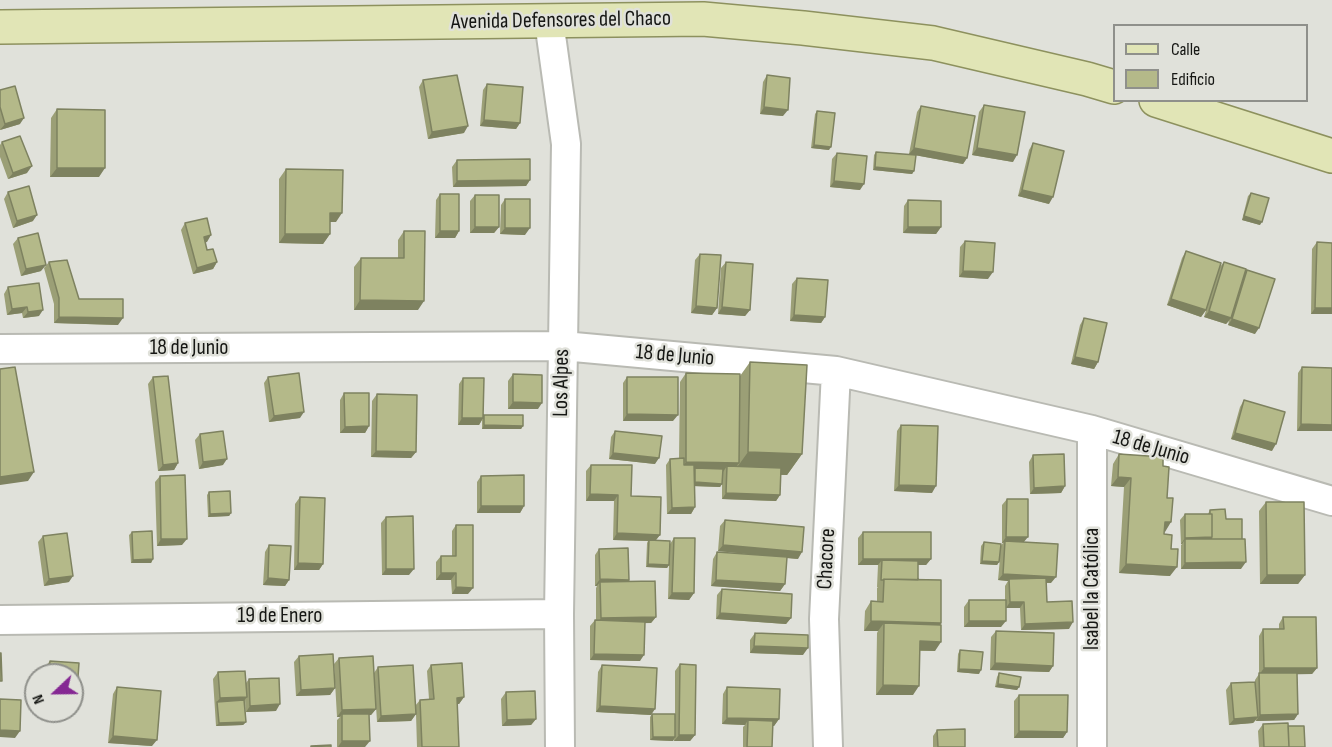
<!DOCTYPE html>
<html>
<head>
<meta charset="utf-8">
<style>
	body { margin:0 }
	#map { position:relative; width:1332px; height:747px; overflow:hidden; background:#e0e1da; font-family:"Sofia Sans Condensed",sans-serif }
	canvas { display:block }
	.legend { position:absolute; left:1113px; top:24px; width:195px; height:78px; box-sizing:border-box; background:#e0e1da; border:2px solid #8f908b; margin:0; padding:8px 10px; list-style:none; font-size:18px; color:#161714 }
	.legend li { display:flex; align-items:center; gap:12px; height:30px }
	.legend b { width:30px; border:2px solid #8f908b }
	.north { position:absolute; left:24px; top:663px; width:60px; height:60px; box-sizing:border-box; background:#e0e1da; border:2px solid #8f908b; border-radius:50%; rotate:248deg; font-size:16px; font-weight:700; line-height:24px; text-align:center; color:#161714 }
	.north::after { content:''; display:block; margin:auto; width:21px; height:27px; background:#852893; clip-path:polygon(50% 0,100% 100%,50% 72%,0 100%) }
</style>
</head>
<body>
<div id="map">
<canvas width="1332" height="747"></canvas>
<ul class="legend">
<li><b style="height:8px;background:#e1e5b6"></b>Calle</li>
<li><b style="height:16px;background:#b4b989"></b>Edificio</li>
</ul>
<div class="north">N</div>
</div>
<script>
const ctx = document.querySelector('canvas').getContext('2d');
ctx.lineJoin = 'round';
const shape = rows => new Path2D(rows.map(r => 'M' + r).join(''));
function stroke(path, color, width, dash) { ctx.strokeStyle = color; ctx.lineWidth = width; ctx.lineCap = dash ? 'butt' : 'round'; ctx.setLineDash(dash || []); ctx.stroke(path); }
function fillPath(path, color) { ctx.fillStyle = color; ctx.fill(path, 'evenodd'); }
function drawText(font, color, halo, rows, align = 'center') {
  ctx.font = font + ' "Sofia Sans Condensed",sans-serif'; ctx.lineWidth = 5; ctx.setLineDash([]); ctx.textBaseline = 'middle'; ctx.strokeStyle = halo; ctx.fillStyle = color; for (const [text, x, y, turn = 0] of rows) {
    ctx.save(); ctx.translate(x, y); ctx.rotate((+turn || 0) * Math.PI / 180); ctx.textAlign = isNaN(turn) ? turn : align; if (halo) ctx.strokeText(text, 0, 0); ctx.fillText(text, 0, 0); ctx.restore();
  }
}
const minor = shape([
	[549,21,566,144,559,614,560,747],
	[0,349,563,346,836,371,1092,430,1332,501],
	[0,620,559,614],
	[828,747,824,619,836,371],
	[1092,747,1092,430]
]);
const major = shape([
	[0,27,703,19,803,28,933,43,1087,79,1114,87],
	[1156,100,1332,156]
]);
stroke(minor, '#b9bab3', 32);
stroke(major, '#8d915e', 36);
stroke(minor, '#fff', 28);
stroke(major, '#e1e5b6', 33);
fillPath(shape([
	[767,75,783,116,760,114,763,82],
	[423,80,464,133,428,139,419,87],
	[487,84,520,123,516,129,480,126,483,90],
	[0,90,20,124,0,130],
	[984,105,1013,162,972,155,979,112],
	[921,106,967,158,963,164,909,154,917,112],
	[57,109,99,177,50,177,51,118],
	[817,111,829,150,811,148,815,114],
	[2,142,27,173,8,179,0,157,0,145],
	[1033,143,1049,204,1018,196,1029,150],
	[876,152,914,171,912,174,873,170,874,155],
	[837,153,860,190,830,187,832,159],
	[457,160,530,180,526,186,453,187,452,167],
	[286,169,336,222,330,222,330,234,323,244,279,243,279,179],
	[8,192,33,221,13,228,4,199],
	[1251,193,1260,225,1242,220,1248,196],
	[440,194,459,231,455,238,435,238,436,200],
	[475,195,499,227,494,233,470,233,470,201],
	[505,199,525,235,500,234,501,205],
	[908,200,941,227,936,234,903,233,904,206],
	[185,223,207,242,205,242,207,250,217,262,213,269,193,274,181,230],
	[404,231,418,310,354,310,354,267,361,258,398,258,398,240],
	[18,238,41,271,21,276,13,244],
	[965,241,988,279,959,277,960,247],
	[1317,242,1332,243,1332,314,1311,314,1312,249],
	[1186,251,1206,310,1201,317,1167,305,1182,258],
	[700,254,717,308,712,315,691,313,695,260],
	[49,262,79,299,118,325,54,323,54,304,44,268],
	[726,262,750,310,745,316,718,314,721,268],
	[1224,262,1245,274,1247,270,1255,334,1228,325,1229,321,1226,324,1204,317,1219,268],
	[797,278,825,317,821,323,790,321,792,284],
	[8,287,39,316,23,318,22,313,7,315,4,294],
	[1084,318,1098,362,1094,369,1071,364,1080,325],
	[750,362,802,454,787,475,781,475,780,495,776,501,722,499,722,478,722,484,720,487,694,486,695,507,691,514,667,514,666,465,670,459,679,458,680,382,686,373,740,376],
	[1302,367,1332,368,1332,431,1297,431,1298,373],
	[513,374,538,409,508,409,508,381],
	[153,377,178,463,174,470,158,471,148,384],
	[268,377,300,418,269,422,264,383],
	[627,377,673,421,623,421,623,383],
	[463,378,483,416,484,415,523,426,521,429,482,429,482,420,479,425,458,425,459,384],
	[344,393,369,426,365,433,340,433,340,400],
	[377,394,416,452,411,458,371,457,372,401],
	[1244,400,1272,451,1231,439,1240,407],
	[901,425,932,493,894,491,897,431],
	[615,431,655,464,609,459,611,437],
	[200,434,223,465,199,469,195,440],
	[1119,454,1163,466,1164,534,1171,549,1170,576,1119,573,1124,487,1111,486,1113,464],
	[1033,455,1065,486,1061,493,1030,494,1029,462],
	[591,465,631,496,660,535,656,540,670,544,674,538,694,593,689,600,668,599,669,565,667,568,646,567,647,543,648,541,613,540,614,501,586,501,586,471],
	[160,476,182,545,157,546,155,482],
	[481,476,524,506,520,513,477,513,477,482],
	[209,492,231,513,229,516,208,517,207,495],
	[300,497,323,564,319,570,294,570,295,504],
	[1007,499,1024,542,1051,583,1046,583,1047,602,1069,629,1021,630,1020,608,1006,608,1001,627,964,627,964,607,969,600,1005,600,1005,586,1008,581,998,580,1000,558,999,562,997,565,980,564,981,546,984,542,1000,547,1003,543,1002,543,1002,505],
	[1266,502,1305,575,1298,584,1260,584,1259,511],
	[1210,510,1226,519,1241,569,1181,569,1181,545,1182,544,1181,544,1180,520,1185,514,1208,514],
	[386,517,409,575,382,575,381,523],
	[725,520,798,559,786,558,785,584,780,591,711,586,713,559,717,552,765,556,718,551,720,526],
	[456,525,468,594,452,594,451,580,436,580,436,562,441,556,452,556,452,531],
	[132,532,153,559,151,563,131,563,129,535],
	[863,532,931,559,926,565,918,565,918,580,941,623,935,651,920,651,913,695,876,695,877,633,878,631,864,631,865,611,871,601,877,602,877,588,878,587,877,587,878,565,858,565,858,538],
	[43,536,69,582,44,586,38,542],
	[269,545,289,580,285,586,263,585,265,552],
	[599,549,629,580,627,582,656,617,651,623,645,623,640,661,590,660,590,626,595,620,596,620,596,588,597,586,595,586,595,555],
	[722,589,791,618,786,624,716,619,717,595],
	[1283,617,1317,668,1312,674,1297,674,1298,714,1294,720,1256,721,1256,720,1253,723,1229,725,1226,690,1231,683,1255,684,1255,680,1259,674,1259,636,1263,629,1279,629,1279,624],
	[996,631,1053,666,1049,672,990,670,991,637],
	[755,633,803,655,750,653,750,640],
	[960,650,979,674,957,672,958,654],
	[299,656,335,688,330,695,296,696,294,662],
	[339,658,376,709,371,715,369,715,365,747,337,747,337,720,340,717,337,717,334,664],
	[50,661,79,663,77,691,73,698,72,698,72,675,45,675,45,667],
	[680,664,695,735,690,741,674,741,674,739,673,741,650,740,650,717,652,714,675,714,675,671],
	[431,665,464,697,459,704,457,704,459,747,417,747,416,714,411,721,377,722,374,673,378,667,415,706,420,700,429,699,427,671],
	[602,665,651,715,596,712,598,672],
	[218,672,246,683,249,679,276,711,246,712,245,699,246,722,243,725,216,726,213,679],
	[999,673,1019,687,1017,690,995,687,997,677],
	[117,687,152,746,108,743,113,694],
	[727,687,779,719,774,726,773,726,772,747,743,747,743,727,745,725,722,724,723,694],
	[506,692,536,719,531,725,502,726,501,699],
	[1019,695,1067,732,1063,738,1014,738,1014,701],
	[1263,724,1288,726,1305,747,1259,747,1258,731],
	[937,730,965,747,933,747,933,736]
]), '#9b9f76');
fillPath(shape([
	[764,107,788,110,783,116,760,114],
	[24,118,20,124,0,130,5,124],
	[484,120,520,123,516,129,480,126],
	[468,126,464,133,428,139,432,132],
	[814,145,831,147,829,150,811,148],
	[914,148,967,158,963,164,909,154],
	[977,148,1017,155,1013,162,972,155],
	[32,166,27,173,8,179,13,173],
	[875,167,914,171,912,174,873,170],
	[57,168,105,168,99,177,50,177],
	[530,180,526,186,453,187,457,181],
	[834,181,864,184,860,190,830,187],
	[1022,190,1053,197,1049,204,1018,196],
	[330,213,342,213,336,222,323,222],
	[37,215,33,221,13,228,17,221],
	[1244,216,1262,222,1260,225,1242,220],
	[475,227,499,227,494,233,470,233],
	[908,227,941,227,936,234,903,233],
	[505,228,530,228,525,235,500,234],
	[440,231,459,231,455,238,435,238],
	[285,234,330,234,323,244,279,243],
	[211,235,207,242,199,244,204,237],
	[217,262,213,269,193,274,197,268],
	[46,265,41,271,21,276,26,269],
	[963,271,993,272,988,279,959,277],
	[1171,299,1206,310,1201,317,1167,305],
	[360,300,424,301,418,310,354,310],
	[696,306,717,308,712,315,691,313],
	[27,307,22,313,7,315,12,309],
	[722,307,750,310,745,316,718,314],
	[1315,308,1332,308,1332,314,1311,314],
	[43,310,39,316,23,318,28,312],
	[1209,311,1231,318,1226,324,1204,317],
	[794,315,825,317,821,323,790,321],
	[59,317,123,318,118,325,54,323],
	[1232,319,1259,328,1255,334,1228,325],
	[1075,357,1098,362,1094,369,1071,364],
	[513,402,542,403,538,409,508,409],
	[304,412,300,418,269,422,274,416],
	[627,414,678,415,673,421,623,421],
	[462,418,483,418,479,425,458,425],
	[1301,424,1332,425,1332,431,1297,431],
	[484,425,523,426,521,429,482,429],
	[369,426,365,433,340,433,345,427],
	[1235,433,1276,444,1272,451,1231,439],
	[376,451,416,452,411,458,371,457],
	[748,452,802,454,787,475,733,473],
	[613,453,659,458,655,464,609,459],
	[227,459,223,465,199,469,203,462],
	[686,462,739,463,732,472,727,466,723,472,695,468,693,472,679,471],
	[178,463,174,470,158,471,163,465],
	[34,472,28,481,0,485,0,477],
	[1118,477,1131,478,1124,487,1111,486],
	[695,482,722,484,720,487,692,486],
	[899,485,936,486,932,493,894,491],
	[1065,486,1061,493,1030,494,1034,488],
	[726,493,780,495,776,501,722,499],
	[590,494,618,495,614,501,586,501],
	[481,506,524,506,520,513,477,513],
	[695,507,691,514,667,514,672,508],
	[231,513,229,516,208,517,210,514],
	[1165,522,1171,522,1165,532],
	[617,533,660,535,655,541,613,540],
	[1006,537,1028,537,1023,543,1005,541,1003,543,1002,543],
	[1212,537,1208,544,1185,539,1182,544,1181,544,1185,538],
	[161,539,187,539,182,545,157,546],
	[723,545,802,552,798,559,718,551],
	[153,559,151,563,131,563,133,560],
	[863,559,931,559,926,565,882,565,882,560,878,565,858,565],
	[982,561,999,562,997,565,980,564],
	[1246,562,1241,569,1181,569,1185,563],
	[298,563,323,564,319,570,294,570],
	[648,564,669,565,667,568,646,567],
	[1126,564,1177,567,1170,576,1119,573],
	[386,569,414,569,409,575,382,575],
	[441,573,456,573,451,580,436,580],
	[1003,574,1056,577,1051,583,1009,581,1009,579,1008,581,998,580],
	[1267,575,1305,575,1298,584,1260,584],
	[73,576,69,582,44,586,49,579],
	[268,578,289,580,285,586,263,585],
	[600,579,629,580,624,586,600,582,597,586,595,586],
	[716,580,785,584,780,591,711,586],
	[456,587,473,588,468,594,452,594],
	[672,593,694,593,689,600,668,599],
	[1010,602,1024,602,1020,608,1006,608],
	[720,613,791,618,786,624,716,619],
	[656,617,651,623,596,624,601,618],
	[871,621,941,623,934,633,884,623,878,631,864,631],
	[969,621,1006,621,1001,627,964,627],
	[1073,622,1069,629,1021,630,1025,624],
	[920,641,941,642,935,651,914,650],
	[754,646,808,648,803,655,750,653],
	[594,654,644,655,640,661,590,660],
	[995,663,1053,666,1049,672,990,670],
	[1264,668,1317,668,1312,674,1259,675],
	[959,669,981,670,979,674,957,672],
	[998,684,1019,687,1017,690,995,687],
	[883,685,919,686,913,695,876,695],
	[335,688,330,695,296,696,301,690],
	[72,691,77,691,73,698,72,698],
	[247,697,242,703,217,702,220,698],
	[464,697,459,704,452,704,457,698],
	[280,704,276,711,246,712,250,706],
	[600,706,655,709,651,715,596,712],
	[376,709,371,715,342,717,342,714,340,717,337,717,342,710],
	[416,714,411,721,377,722,381,716],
	[1298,714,1294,720,1256,721,1260,715],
	[1258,717,1253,723,1229,725,1234,719],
	[727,718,779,719,774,726,748,725,748,720,745,725,722,724],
	[536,719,531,725,502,726,507,720],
	[246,722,243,725,216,726,219,723],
	[0,730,20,731,15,738,0,737],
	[1019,731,1067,732,1063,738,1014,738],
	[679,735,695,735,690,741,674,741],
	[113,736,157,740,152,746,108,743],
	[653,737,675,737,673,741,650,740],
	[342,741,370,741,365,747,338,747]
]), '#7e8260');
const building = shape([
	[457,75,468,126,432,132,423,80,457,75],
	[767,75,790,78,788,110,764,107,767,75],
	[487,84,523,87,520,123,484,120,487,84],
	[15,86,24,118,5,124,0,107,0,90,15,86],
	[984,105,1025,112,1017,155,977,148,984,105],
	[921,106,975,116,967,158,914,148,921,106],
	[57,109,105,110,105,168,57,168,57,109],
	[817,111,835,113,831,147,814,145,817,111],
	[20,136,32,166,13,173,2,142,20,136],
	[1033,143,1064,151,1053,197,1022,190,1033,143],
	[876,152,916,155,914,171,875,167,876,152],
	[837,153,867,156,864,184,834,181,837,153],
	[530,159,530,180,457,181,457,160,530,159],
	[286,169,343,170,342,213,330,213,330,234,285,234,286,169],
	[29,186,37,215,17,221,8,192,29,186],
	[1251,193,1269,198,1262,222,1244,216,1251,193],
	[440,194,459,194,459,231,440,231,440,194],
	[475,195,499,195,499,227,475,227,475,195],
	[505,199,530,199,530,228,505,228,505,199],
	[908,200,941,201,941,227,908,227,908,200],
	[207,218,211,235,204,237,207,250,213,249,217,262,197,268,185,223,207,218],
	[404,231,425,231,424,301,360,300,361,258,404,258,404,231],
	[38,233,46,265,26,269,18,238,38,233],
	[965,241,995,243,993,272,963,271,965,241],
	[1317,242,1332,243,1332,308,1315,308,1317,242],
	[1186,251,1221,263,1206,310,1171,299,1186,251],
	[700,254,721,255,717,308,696,306,700,254],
	[67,260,79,299,123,299,123,318,59,317,59,298,49,262,67,260],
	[726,262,753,264,750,310,722,307,726,262],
	[1224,262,1246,269,1231,318,1209,311,1224,262],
	[1247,270,1275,279,1259,328,1232,319,1247,270],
	[797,278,828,280,825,317,794,315,797,278],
	[39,283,43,310,28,312,27,307,12,309,8,287,39,283],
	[1084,318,1107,323,1098,362,1075,357,1084,318],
	[750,362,807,365,802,454,748,452,750,362],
	[15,367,34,472,0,477,0,369,15,367],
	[1302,367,1332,368,1332,425,1301,424,1302,367],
	[299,373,304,412,274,416,268,377,299,373],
	[686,373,740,374,739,463,686,462,686,373],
	[513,374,542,375,542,403,513,402,513,374],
	[168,376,178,463,163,465,153,377,168,376],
	[627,377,678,377,678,415,627,414,627,377],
	[463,378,484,378,483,418,462,418,463,378],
	[344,393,369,393,369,426,345,427,344,393],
	[377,394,417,395,416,452,376,451,377,394],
	[1244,400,1285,412,1276,444,1235,433,1244,400],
	[484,415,523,415,523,426,484,425,484,415],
	[901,425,938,426,936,486,899,485,901,425],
	[223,431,227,459,203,462,200,434,223,431],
	[615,431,662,436,659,458,613,453,615,431],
	[1064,454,1065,486,1034,488,1033,455,1064,454],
	[1119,454,1163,457,1163,466,1169,467,1167,498,1173,498,1171,522,1165,522,1164,534,1172,535,1171,549,1178,549,1177,567,1126,564,1131,478,1118,477,1119,454],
	[684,458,684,465,694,465,695,507,672,508,670,459,684,458],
	[591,465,632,465,631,496,661,497,660,535,617,533,618,495,590,494,591,465],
	[727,466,781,468,780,495,726,493,727,466],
	[695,468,723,469,722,484,695,482,695,468],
	[185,475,187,539,161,539,160,476,185,475],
	[524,475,524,506,481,506,481,476,524,475],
	[230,491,231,513,210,514,209,492,230,491],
	[300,497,325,498,323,564,298,563,300,497],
	[1007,499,1028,499,1028,537,1006,537,1007,499],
	[1266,502,1304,502,1305,575,1267,575,1266,502],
	[1225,509,1226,519,1242,519,1242,539,1211,539,1212,537,1212,514,1210,514,1210,510,1225,509],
	[1185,514,1212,514,1212,537,1185,538,1185,514],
	[413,516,414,569,386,569,386,517,413,516],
	[725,520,804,527,802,552,723,545,725,520],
	[456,525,473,525,473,588,456,587,456,573,441,573,441,556,456,556,456,525],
	[152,531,153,559,133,560,132,532,152,531],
	[863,532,931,532,931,559,863,559,863,532],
	[67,533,73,576,49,579,43,536,67,533],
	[674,538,695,538,694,593,672,593,674,538],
	[1185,539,1245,539,1246,562,1185,563,1185,539],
	[649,540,670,541,669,565,648,564,649,540],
	[1005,541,1058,544,1056,577,1003,574,1005,541],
	[984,542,1001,544,999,562,982,561,984,542],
	[269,545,291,546,289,580,268,578,269,545],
	[628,548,629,580,600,579,599,549,628,548],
	[717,552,787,557,785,584,716,580,717,552],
	[882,560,918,561,918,580,884,579,883,580,881,580,882,560],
	[1046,578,1047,602,1072,601,1073,622,1025,624,1024,602,1010,602,1009,579,1046,578],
	[884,579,941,580,941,623,871,621,871,601,883,602,884,579],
	[655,581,656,617,601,618,600,582,655,581],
	[722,589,792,594,791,618,720,613,722,589],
	[969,600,1006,600,1006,621,969,621,969,600],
	[1283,617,1316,617,1317,668,1264,668,1263,629,1284,629,1283,617],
	[595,620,645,622,644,655,594,654,595,620],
	[884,623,941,625,941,642,920,641,919,686,883,685,884,623],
	[996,631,1054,633,1053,666,995,663,996,631],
	[755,633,808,635,808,648,754,646,755,633],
	[960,650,983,652,981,670,959,669,960,650],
	[0,653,1,653,2,681,0,681,0,653],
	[333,654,335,688,301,690,299,656,333,654],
	[373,656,376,709,342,710,339,658,373,656],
	[50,661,79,663,77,691,72,691,72,675,49,675,50,661],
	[462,663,464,697,457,698,459,747,422,747,420,700,434,699,431,665,462,663],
	[680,664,696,665,695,735,679,735,680,664],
	[413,665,416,714,381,716,378,667,413,665],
	[602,665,657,668,655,709,600,706,602,665],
	[245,671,247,697,220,698,218,672,245,671],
	[999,673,1021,677,1019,687,998,684,999,673],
	[1259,673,1297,673,1298,714,1260,715,1259,673],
	[279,678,280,704,250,706,249,679,279,678],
	[1255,682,1258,717,1234,719,1231,683,1255,682],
	[117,687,161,691,157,740,113,736,117,687],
	[727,687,780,689,779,719,727,718,727,687],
	[535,691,536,719,507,720,506,692,535,691],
	[1019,695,1068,695,1067,732,1019,731,1019,695],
	[0,699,21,700,20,731,0,730,0,699],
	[244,700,246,722,219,723,217,702,244,700],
	[342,714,369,714,370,741,342,741,342,714],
	[652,714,675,714,675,737,653,737,652,714],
	[748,720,773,721,772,747,747,747,748,720],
	[1288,723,1289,747,1264,747,1263,724,1288,723],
	[1288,726,1304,726,1305,747,1289,747,1288,726],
	[965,729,965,747,938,747,937,730,965,729],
	[331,745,331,747,311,747,311,746,331,745]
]);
fillPath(building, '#b4b989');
stroke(building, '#7e8260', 1.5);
drawText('22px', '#161714', '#e0e1da', [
	["Avenida Defensores del Chaco",561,21,-1],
	["18 de Junio",189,348],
	["18 de Junio",675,356,5],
	["Los Alpes",562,383,-89],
	["18 de Junio",1151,448,16],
	["Chacore",827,559,-87],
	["Isabel la Católica",1092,589,-90],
	["19 de Enero",280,616]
]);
</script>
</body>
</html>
